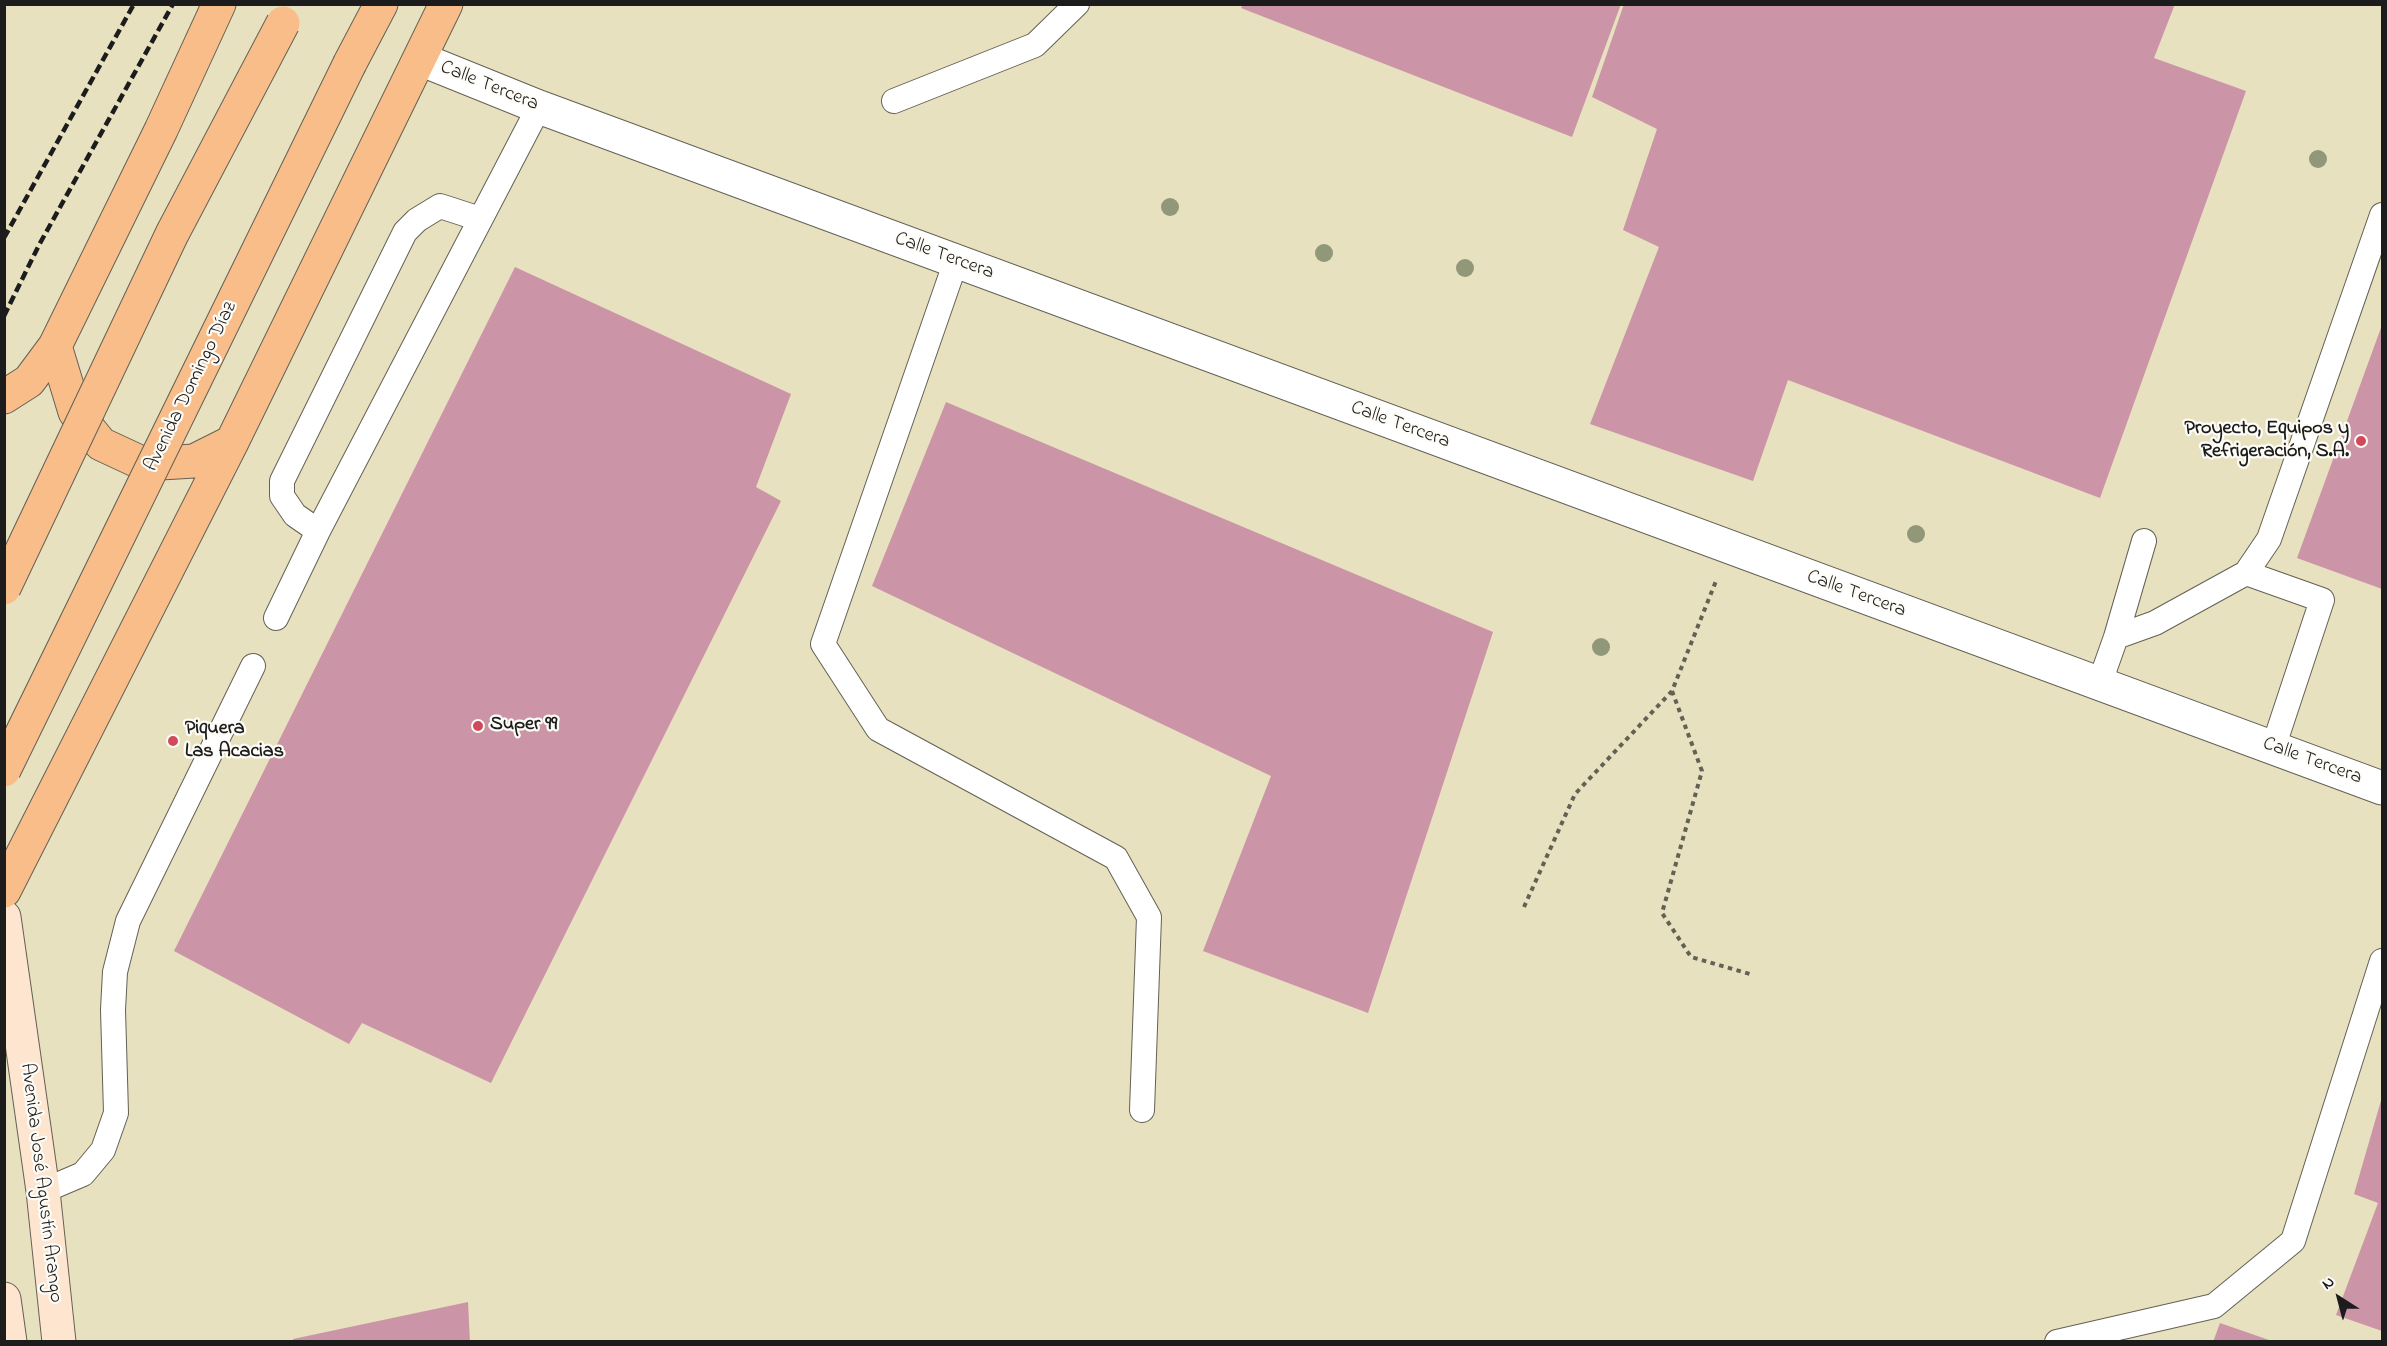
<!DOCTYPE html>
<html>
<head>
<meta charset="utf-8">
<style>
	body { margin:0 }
	#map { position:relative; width:2387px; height:1346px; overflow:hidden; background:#e7e1bf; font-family:"Indie Flower",sans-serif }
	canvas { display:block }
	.frame { position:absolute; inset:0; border:6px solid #1c1c1c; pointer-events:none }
	.north { position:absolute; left:2309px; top:1268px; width:60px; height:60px; -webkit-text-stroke:4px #fdfcf7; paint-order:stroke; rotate:324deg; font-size:16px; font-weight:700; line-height:24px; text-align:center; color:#1c1c1c }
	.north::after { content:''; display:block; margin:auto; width:21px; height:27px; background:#1c1c1c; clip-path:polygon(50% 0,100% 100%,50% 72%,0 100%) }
</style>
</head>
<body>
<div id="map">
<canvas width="2387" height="1346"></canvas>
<div class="frame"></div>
<div class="north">N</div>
</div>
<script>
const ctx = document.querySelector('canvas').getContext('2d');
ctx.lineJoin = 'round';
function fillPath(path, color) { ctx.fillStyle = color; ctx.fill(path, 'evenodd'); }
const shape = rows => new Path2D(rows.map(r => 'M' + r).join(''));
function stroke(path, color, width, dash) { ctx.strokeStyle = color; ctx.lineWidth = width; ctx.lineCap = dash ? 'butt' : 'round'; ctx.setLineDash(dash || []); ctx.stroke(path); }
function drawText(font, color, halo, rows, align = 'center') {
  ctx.font = font + ' "Indie Flower",sans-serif'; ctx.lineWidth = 4.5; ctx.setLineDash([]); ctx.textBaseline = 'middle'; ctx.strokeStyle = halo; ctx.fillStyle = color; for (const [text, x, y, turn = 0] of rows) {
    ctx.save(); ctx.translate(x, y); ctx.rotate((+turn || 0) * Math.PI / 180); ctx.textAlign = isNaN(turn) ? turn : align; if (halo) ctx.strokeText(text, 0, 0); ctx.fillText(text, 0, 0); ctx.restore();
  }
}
fillPath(shape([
	[1243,4,1621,4,1572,137,1241,8],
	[1624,4,2175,4,2154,58,2246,91,2100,498,1788,380,1753,481,1590,424,1659,247,1623,230,1657,129,1592,97],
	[515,267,791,394,756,487,781,501,491,1083,362,1023,349,1044,174,951],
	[2382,325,2382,589,2297,558],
	[946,402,1493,632,1368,1013,1203,951,1271,776,872,586],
	[2382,1097,2382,1331,2336,1315,2378,1203,2354,1194],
	[468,1302,470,1342,294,1342,293,1339],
	[2220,1323,2272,1341,2272,1342,2213,1342]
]), '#cb95a7');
const lane = shape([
	[894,101,1035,45,1077,4],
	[956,261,823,644,878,729,1116,858,1149,917,1142,1110],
	[318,531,295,515,282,496,282,481,405,232,417,220,440,206,480,219],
	[2246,573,2322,600,2273,748],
	[276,618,318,531,539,107],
	[2116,637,2144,541],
	[2099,685,2116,637,2155,623,2246,573,2269,539,2382,215],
	[43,1191,83,1174,103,1150,116,1113,113,1010,115,972,128,921,253,666],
	[2057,1342,2214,1306,2293,1241,2382,961]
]);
const street = shape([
	[420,59,539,107,2382,788]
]);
const secondary = shape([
	[4,917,43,1191,59,1342],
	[4,1299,10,1342]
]);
const primary = shape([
	[350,63,381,4],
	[55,346,75,412,101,444,144,464,194,461,232,442],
	[4,397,29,381,55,346,161,130,219,4],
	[4,891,232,442,446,4]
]);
stroke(lane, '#636155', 26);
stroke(street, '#636155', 35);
stroke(secondary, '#636155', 35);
stroke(primary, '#636155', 35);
stroke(shape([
	[1672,691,1702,771,1662,913,1691,957,1750,974],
	[1524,907,1575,794,1672,691,1716,581]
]), '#636155', 4, [4.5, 4.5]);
stroke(lane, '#fff', 24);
stroke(street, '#fff', 33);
stroke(secondary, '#fde5d0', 33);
stroke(primary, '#f9bd89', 33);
stroke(shape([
	[4,238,134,4],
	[4,316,39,245,173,4]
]), '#1c1c1c', 4.5, [9, 4.5]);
const primaryBridge = shape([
	[4,588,172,234,283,23],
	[4,770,350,63]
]);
stroke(primaryBridge, '#636155', 35, []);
stroke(primaryBridge, '#f9bd89', 33);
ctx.fillStyle = '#919779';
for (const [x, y] of [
	[2318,159],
	[1170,207],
	[1324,253],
	[1465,268],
	[1916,534],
	[1601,647]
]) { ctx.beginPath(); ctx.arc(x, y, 9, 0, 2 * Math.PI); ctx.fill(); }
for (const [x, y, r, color] of [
	[2361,441,6,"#d1495b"],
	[478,726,6,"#d1495b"],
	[173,741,6,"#d1495b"]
]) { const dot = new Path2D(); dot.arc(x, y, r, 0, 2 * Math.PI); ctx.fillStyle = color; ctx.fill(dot); stroke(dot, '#fdfcf7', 2); }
drawText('20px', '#1c1c1c', '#fdfcf7', [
	["Calle Tercera",489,87,22],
	["Calle Tercera",944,257,20],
	["Avenida Domingo Díaz",192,387,-64],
	["Calle Tercera",1400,426,20],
	["Calle Tercera",1856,595,20],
	["Calle Tercera",2312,762,20],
	["Avenida José Agustín Arango",40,1183,83]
]);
drawText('bold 20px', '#1c1c1c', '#fdfcf7', [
	["Proyecto, Equipos y",2349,430,"right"],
	["Refrigeración, S.A.",2349,453,"right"],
	["Super 99",490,726],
	["Piquera",185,730],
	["Las Acacias",185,753]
], 'left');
</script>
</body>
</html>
